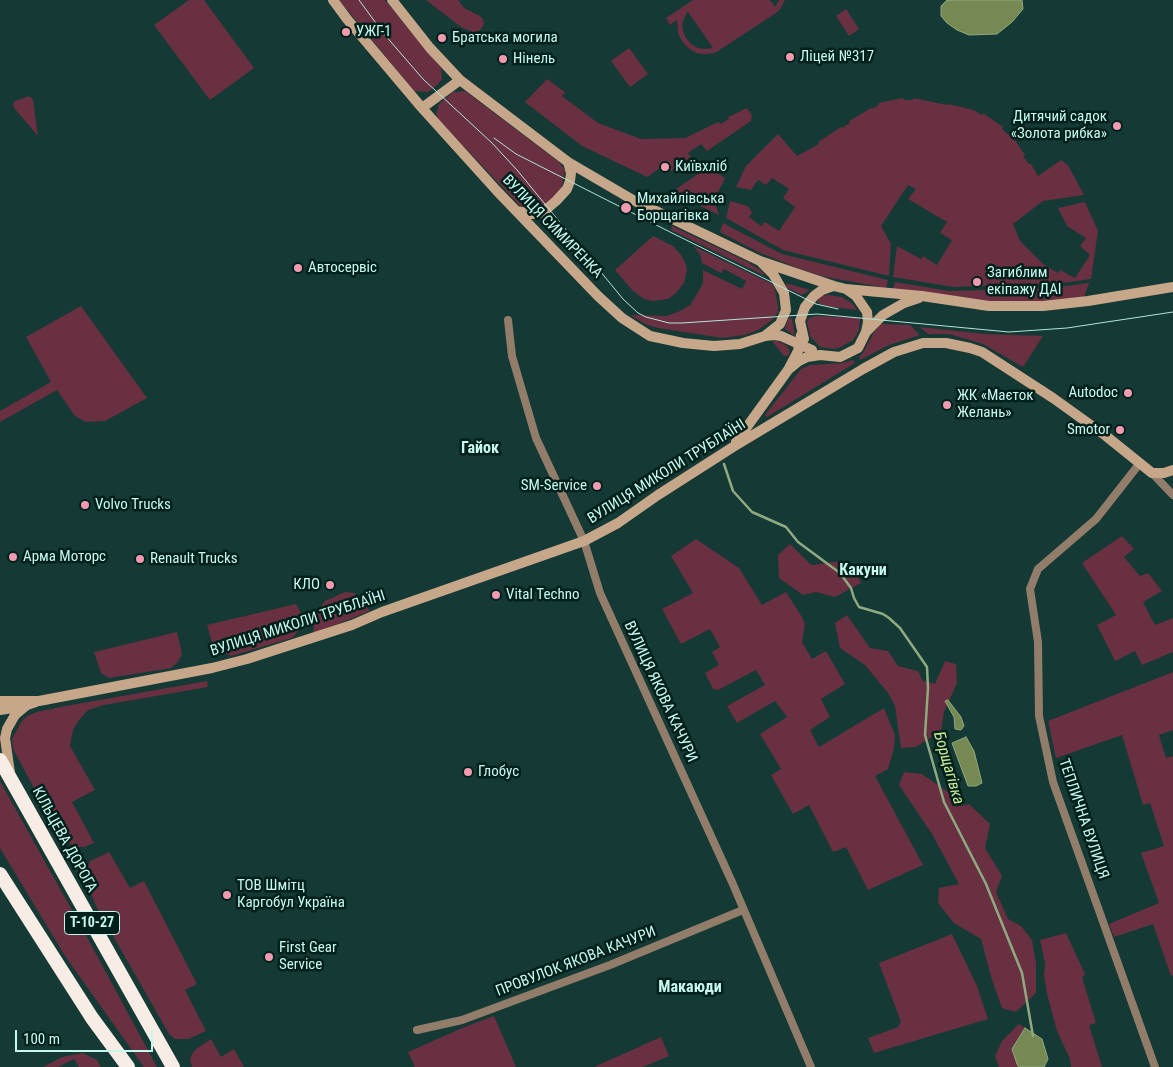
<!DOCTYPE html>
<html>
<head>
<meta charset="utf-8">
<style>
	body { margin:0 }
	#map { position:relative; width:1173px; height:1067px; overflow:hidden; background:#153934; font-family:"Roboto Condensed",sans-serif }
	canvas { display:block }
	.scale { position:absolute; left:15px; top:1030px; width:138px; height:22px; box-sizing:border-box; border:2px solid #c6f8f0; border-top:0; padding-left:6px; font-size:15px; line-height:18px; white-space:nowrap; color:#c6f8f0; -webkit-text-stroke:4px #00201b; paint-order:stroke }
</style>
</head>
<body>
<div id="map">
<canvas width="1173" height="1067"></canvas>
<div class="scale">100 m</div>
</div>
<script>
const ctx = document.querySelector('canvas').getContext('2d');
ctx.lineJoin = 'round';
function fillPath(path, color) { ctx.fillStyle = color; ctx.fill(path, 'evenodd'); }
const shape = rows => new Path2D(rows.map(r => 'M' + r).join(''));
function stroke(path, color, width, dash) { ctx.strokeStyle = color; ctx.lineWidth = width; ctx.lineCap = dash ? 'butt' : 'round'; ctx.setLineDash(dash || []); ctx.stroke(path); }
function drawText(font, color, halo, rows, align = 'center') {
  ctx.font = font + ' "Roboto Condensed",sans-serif'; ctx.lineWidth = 5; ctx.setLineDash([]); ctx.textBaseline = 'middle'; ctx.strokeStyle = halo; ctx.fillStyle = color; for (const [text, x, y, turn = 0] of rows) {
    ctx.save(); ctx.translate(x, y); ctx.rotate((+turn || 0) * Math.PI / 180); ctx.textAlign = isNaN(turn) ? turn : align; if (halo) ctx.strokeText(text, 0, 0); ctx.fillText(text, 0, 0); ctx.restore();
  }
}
fillPath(shape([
	[189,0,204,0,254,68,210,100,154,25],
	[339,0,385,0,441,68,442,79,437,85,428,92,414,91],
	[426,0,458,0,464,8,480,16,483,19,484,25,480,30,475,33,461,27],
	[693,0,770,0,775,7,779,0,785,0,779,11,715,53,705,54,696,53,688,48,682,41,678,33,677,20,670,25,666,18],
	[687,12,688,12,713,48,705,49,698,48,691,44,686,38,683,31,682,24],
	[846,9,859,29,849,36,836,16],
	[629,48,648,74,630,87,611,61],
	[547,79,565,92,562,96,598,123,641,139,685,138,718,122,720,124,729,119,728,117,747,108,752,115,751,121,707,151,701,144,688,153,691,157,671,171,666,164,647,177,582,146,525,102],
	[465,91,559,162,565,170,561,190,545,205,530,210,521,207,438,119,436,114,439,104,453,92],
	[29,96,33,100,38,136,14,108,13,104,15,101],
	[903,98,904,100,913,100,913,98,947,105,948,104,974,110,982,115,983,113,1003,127,1002,129,1007,134,1010,133,1025,155,1023,156,1029,164,1031,164,1038,176,1061,160,1068,165,1084,195,1043,201,1013,224,1020,241,1043,264,1058,273,1060,270,1075,278,1090,255,1080,246,1086,238,1067,226,1058,208,1085,202,1098,231,1091,279,1062,283,953,287,893,277,897,246,921,259,923,256,937,265,952,240,940,233,947,222,908,199,916,189,908,185,881,226,891,244,889,276,783,250,726,218,730,201,748,206,752,213,749,217,761,226,765,222,779,231,795,207,783,198,789,189,772,178,766,185,758,180,751,190,736,187,746,166,778,134,797,156,819,144,818,142,841,127,842,128,850,123,849,121,871,108,872,109,879,105,878,103],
	[708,167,725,178,713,203,716,206,719,215,672,192],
	[723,223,782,254,888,280,886,288,821,276,795,267,758,252,720,232],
	[672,226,746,261,763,272,765,276,671,230],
	[653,236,673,246,681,255,685,262,687,270,684,283,676,293,668,299,653,301,644,299,633,291,615,270],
	[693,246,772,284,775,290,778,307,778,312,772,320,758,330,745,335,722,338,658,328,647,325,630,315,667,316,680,311,690,305,697,294,703,283,703,270,742,289,746,281,724,269,721,273,702,263,700,254],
	[895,282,949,291,1051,288,1089,283,1084,297,1042,303,994,302,893,289],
	[786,283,810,290,802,295,787,288],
	[828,295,842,297,853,304,857,310,831,307,820,304,817,301,822,296],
	[81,306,147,398,105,421,86,422,75,416,57,390,0,422,0,411,51,382,26,337],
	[817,316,860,318,859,330,853,340,841,347,834,349,820,347,810,336,807,322,809,318],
	[792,318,795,336,785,329,788,319],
	[881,324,910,325,920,335,889,345,860,360,859,357,863,353,874,332],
	[919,327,985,334,1043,336,1023,367,983,344,949,334,928,334],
	[772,341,778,341,787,346,790,351,788,356,784,356],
	[853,360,855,363,767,417,765,415,801,369,810,365,843,363],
	[1122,536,1134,549,1124,557,1140,576,1148,573,1162,591,1143,602,1155,625,1173,618,1173,652,1142,665,1135,651,1115,661,1097,625,1116,615,1082,563],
	[696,539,739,568,762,605,786,592,802,617,805,624,802,642,812,659,826,651,845,684,821,699,830,717,810,730,819,747,884,708,895,735,894,748,888,769,875,776,923,865,868,890,846,847,833,852,809,805,793,814,771,775,781,769,760,734,787,717,775,701,737,723,727,706,765,685,756,670,718,690,713,689,705,673,719,665,712,652,720,647,710,629,681,644,662,609,693,593,671,556],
	[790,544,811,565,841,561,852,565,861,583,835,597,816,592,803,595,779,578,778,555],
	[345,592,354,593,370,611,313,634,315,615,325,601],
	[296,604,301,613,299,630,292,638,231,656,214,649,207,625],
	[847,615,870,648,888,651,898,666,918,671,923,681,935,684,945,661,956,664,957,683,944,712,941,731,916,747,901,748,895,706,888,693,865,665,840,648,835,623],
	[177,632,182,654,178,662,171,668,109,678,101,673,94,652],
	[1173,672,1173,730,1159,735,1166,758,1173,756,1173,975,1171,976,1153,924,1114,937,1109,924,1159,903,1141,853,1164,846,1150,803,1143,805,1122,735,1056,758,1048,721],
	[207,681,208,687,104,705,88,710,79,720,73,730,70,746,95,790,72,802,94,843,84,847,78,847,65,842,61,838,13,749,12,739,21,722,27,716,37,712,60,707],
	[904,772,922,774,951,794,956,807,969,804,990,824,985,848,1002,876,996,892,1008,919,1021,926,1032,940,1036,963,1036,993,1016,1012,1002,1008,992,980,981,939,954,923,938,903,939,888,959,884,932,834,899,785],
	[0,781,88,939,157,1067,144,1067,65,956,0,848],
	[109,852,130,888,144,881,197,984,185,990,206,1031,189,1039,175,1039,169,1034,96,906,87,884,86,872,90,861],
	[1066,933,1085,974,1082,977,1096,1023,1089,1025,1102,1067,1071,1067,1070,1059,1057,1031,1047,994,1044,976,1045,963,1040,940],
	[952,934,977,986,988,1019,874,1053,868,1038,898,1027,901,1022,879,963],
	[494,1016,516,1067,415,1067,408,1052,467,1026],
	[1019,1024,1025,1028,1012,1049,1019,1067,999,1067,995,1056,1002,1041],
	[661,1037,669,1056,643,1067,594,1067],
	[211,1039,221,1057,234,1049,244,1067,192,1067,190,1059,192,1054,196,1049],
	[83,1053,97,1060,101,1067,79,1067,74,1059,58,1067,43,1067,62,1057]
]), '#683040');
const water = shape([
	[947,0,1022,0,1023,9,1012,22,997,34,969,35,957,30,947,23,941,16,941,6,947,0],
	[948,700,961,717,964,726,961,730,955,729,954,717,945,701,948,700],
	[966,737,974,751,982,783,976,786,968,786,952,743,966,737],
	[1025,1028,1042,1039,1048,1059,1044,1067,1019,1067,1017,1064,1012,1049,1025,1028]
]);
fillPath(water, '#778952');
stroke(water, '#8faa81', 1);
stroke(shape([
	[724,464,733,491,752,512,786,527,798,542,840,573,851,588,854,598,859,607,883,614,889,618,900,628,927,667,928,688,925,735,944,802,986,884,1022,973,1033,1036]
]), '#8faa81', 2.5);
stroke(shape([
	[508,320,512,356,536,438,584,541,600,593,732,882,811,1067],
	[1140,463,1096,519,1038,569,1030,589,1038,642,1039,716,1053,782,1155,1067],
	[1152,473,1173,495],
	[417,1030,462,1020,610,965,743,910]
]), '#917d6a', 8);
stroke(shape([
	[333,0,347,19,422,108,497,191,598,296,622,318,650,336,683,343,714,346,740,344,765,336,774,335,781,336,812,350],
	[392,0,430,48,460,80,568,162,633,200,760,261,834,286,846,289,856,296,867,312,868,322,866,332,858,348,840,357,820,355,807,357,799,361,788,370],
	[422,108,460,80],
	[516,211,532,214,540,213,543,212,556,201,567,189,570,181,571,173,568,162],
	[762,263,773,274,784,293,786,310,780,324,766,335],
	[846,289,922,296,989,306,1043,306,1088,301,1173,287],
	[867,331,883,315,904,303,919,298],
	[804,339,800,321,805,307,814,296,822,290,833,286],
	[736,442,788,370,798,351,801,335],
	[0,701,39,701,212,668,247,659,352,625,382,612,584,541,618,523,658,495,733,447,863,369,894,352,923,343,946,343,970,348,982,352,1053,398,1106,436,1152,473,1164,473,1173,470],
	[0,710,26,706],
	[10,773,5,738,7,729,15,715,27,705,36,702]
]), '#c7a78a', 10);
stroke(shape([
	[0,760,173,1067],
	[0,874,92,1018,128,1067]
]), '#f8ede5', 14);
stroke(shape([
	[359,0,384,34,423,79,492,143,517,170,623,299,638,313,646,317,669,323,682,323,817,314,1009,332,1067,328,1173,312],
	[494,138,516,154,674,234,816,304,838,309]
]), '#b3e4dc', 1);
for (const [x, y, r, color] of [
	[346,32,5,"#f29ab0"],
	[442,38,5,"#f29ab0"],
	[790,57,5,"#f29ab0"],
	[503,59,5,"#f29ab0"],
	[1117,126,5,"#f29ab0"],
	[665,167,5,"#f29ab0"],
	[626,208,6,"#f29ab0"],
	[298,268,5,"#f29ab0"],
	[977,282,5,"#f29ab0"],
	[1128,393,5,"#f29ab0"],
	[947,405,5,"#f29ab0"],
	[1120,430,5,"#f29ab0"],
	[597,486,5,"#f29ab0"],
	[85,505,5,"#f29ab0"],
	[13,557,5,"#f29ab0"],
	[140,559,5,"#f29ab0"],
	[330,585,5,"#f29ab0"],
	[496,595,5,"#f29ab0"],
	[468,772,5,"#f29ab0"],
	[227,895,5,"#f29ab0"],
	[269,957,5,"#f29ab0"]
]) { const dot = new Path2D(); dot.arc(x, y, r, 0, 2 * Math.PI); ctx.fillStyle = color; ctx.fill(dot); stroke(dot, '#00201b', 2); }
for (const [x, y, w] of [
	[92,923,55]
]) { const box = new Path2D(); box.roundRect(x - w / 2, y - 11.5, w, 23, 4); ctx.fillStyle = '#00201b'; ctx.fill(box); stroke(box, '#c6f8f0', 1); }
drawText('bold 14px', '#c6f8f0', null, [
	["Т-10-27",92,923]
]);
drawText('15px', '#c6f8f0', '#00201b', [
	["УЖГ-1",356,32],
	["Братська могила",452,38],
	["Ліцей №317",800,57],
	["Нінель",513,59],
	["Дитячий садок",1107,117,"right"],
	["«Золота рибка»",1107,134,"right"],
	["Київхліб",675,167],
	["Михайлівська",637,199],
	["Борщагівка",637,216],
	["Автосервіс",308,268],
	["Загиблим",987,273],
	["екіпажу ДАІ",987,290],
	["Autodoc",1118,393,"right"],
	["ЖК «Маєток",957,396],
	["Желань»",957,413],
	["Smotor",1110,430,"right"],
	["SM-Service",587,486,"right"],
	["Volvo Trucks",95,505],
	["Арма Моторс",23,557],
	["Renault Trucks",150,559],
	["КЛО",320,585,"right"],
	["Vital Techno",506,595],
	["Глобус",478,772],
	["ТОВ Шмітц",237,886],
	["Каргобул Україна",237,903],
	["First Gear",279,948],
	["Service",279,965]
], 'left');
drawText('15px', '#c6f8f0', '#00201b', [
	["ВУЛИЦЯ СИМИРЕНКА",552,227,46],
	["ВУЛИЦЯ МИКОЛИ ТРУБЛАЇНІ",667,472,-32],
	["ВУЛИЦЯ МИКОЛИ ТРУБЛАЇНІ",298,624,-18],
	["ВУЛИЦЯ ЯКОВА КАЧУРИ",660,692,65],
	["ТЕПЛИЧНА ВУЛИЦЯ",1083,819,71],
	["КІЛЬЦЕВА ДОРОГА",64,840,61],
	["ПРОВУЛОК ЯКОВА КАЧУРИ",576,962,-21]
]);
drawText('bold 16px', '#c6f8f0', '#00201b', [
	["Гайок",480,449],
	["Какуни",863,571],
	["Макаюди",690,988]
]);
drawText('italic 16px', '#cae693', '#00201b', [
	["Борщагівка",948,768,74]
]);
</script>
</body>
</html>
